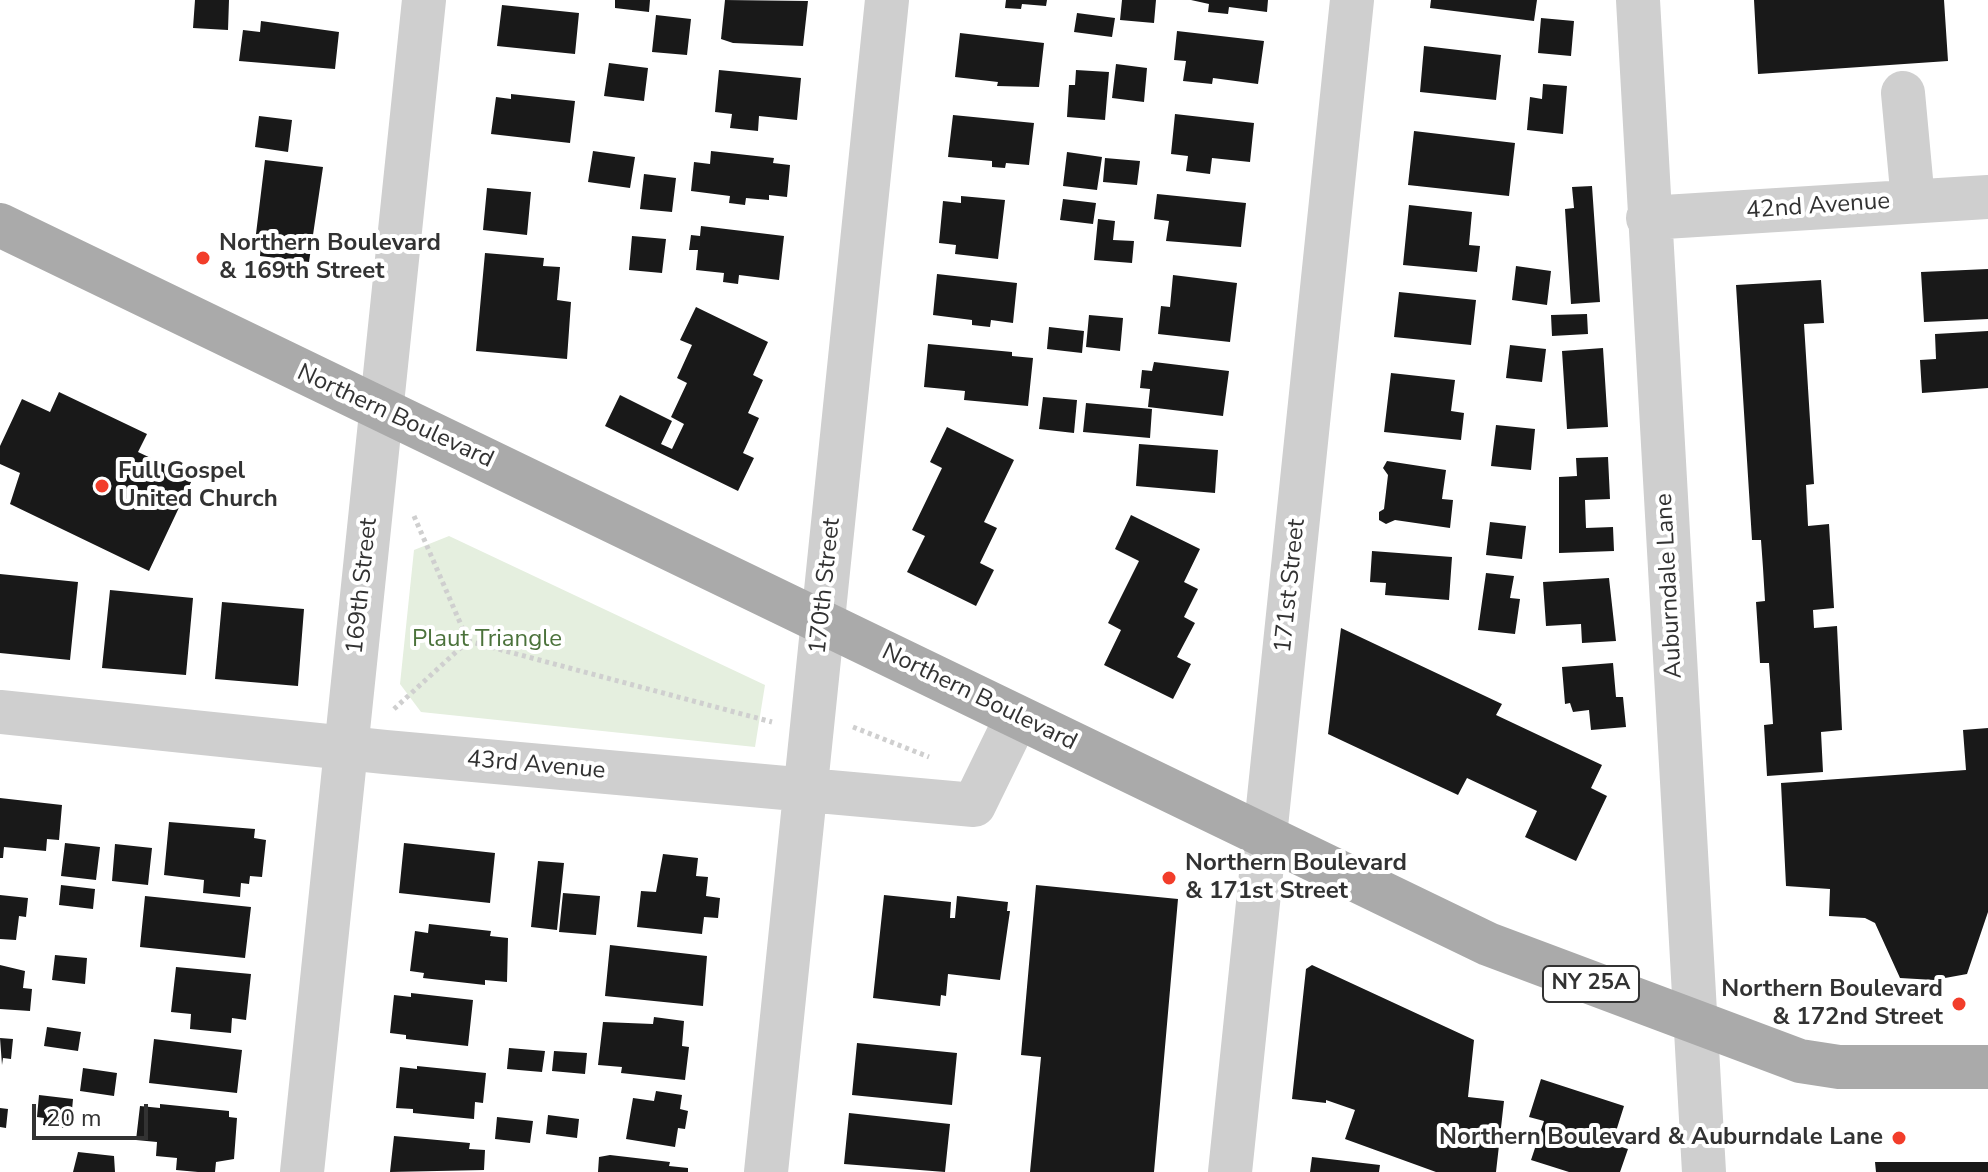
<!DOCTYPE html>
<html>
<head>
<meta charset="utf-8">
<style>
	body { margin:0 }
	#map { position:relative; width:1988px; height:1172px; overflow:hidden; background:#fff; font-family:"Nunito Sans",sans-serif }
	canvas { display:block }
	.scale { position:absolute; left:32px; top:1104px; width:116px; height:36px; box-sizing:border-box; border:4px solid #323232; border-top:0; padding-left:10px; font-size:24px; line-height:28px; white-space:nowrap; color:#323232; -webkit-text-stroke:6px #fff; paint-order:stroke }
</style>
</head>
<body>
<div id="map">
<canvas width="1988" height="1172"></canvas>
<div class="scale">20 m</div>
</div>
<script>
const ctx = document.querySelector('canvas').getContext('2d');
ctx.lineJoin = 'round';
function fillPath(path, color) { ctx.fillStyle = color; ctx.fill(path, 'evenodd'); }
const shape = rows => new Path2D(rows.map(r => 'M' + r).join(''));
function stroke(path, color, width, dash) { ctx.strokeStyle = color; ctx.lineWidth = width; ctx.lineCap = dash ? 'butt' : 'round'; ctx.setLineDash(dash || []); ctx.stroke(path); }
function drawText(font, color, halo, rows, align = 'center') {
  ctx.font = font + ' "Nunito Sans",sans-serif'; ctx.lineWidth = 8; ctx.setLineDash([]); ctx.textBaseline = 'middle'; ctx.strokeStyle = halo; ctx.fillStyle = color; for (const [text, x, y, turn = 0] of rows) {
    ctx.save(); ctx.translate(x, y); ctx.rotate((+turn || 0) * Math.PI / 180); ctx.textAlign = isNaN(turn) ? turn : align; if (halo) ctx.strokeText(text, 0, 0); ctx.fillText(text, 0, 0); ctx.restore();
  }
}
fillPath(shape([
	[449,536,765,685,755,747,421,712,400,684,414,550]
]), '#e5efdf');
fillPath(shape([
	[195,0,229,0,228,30,193,28],
	[615,0,650,0,649,12,615,8],
	[725,0,808,1,803,46,733,43,721,39],
	[1006,0,1047,0,1046,6,1022,4,1021,9,1005,8],
	[1122,0,1156,0,1154,23,1120,20],
	[1191,0,1268,0,1267,12,1229,7,1228,14,1208,12,1209,4],
	[1431,0,1537,0,1534,21,1430,8],
	[1754,0,1944,0,1948,61,1758,74],
	[502,5,579,13,575,54,497,46],
	[1077,13,1115,18,1112,37,1074,32],
	[656,15,691,19,687,55,652,52],
	[1541,18,1574,21,1571,56,1538,53],
	[261,21,339,32,335,69,239,61,243,30,260,32],
	[1177,31,1264,41,1258,84,1213,78,1212,84,1183,81,1186,61,1174,60],
	[960,33,1044,43,1039,87,997,86,998,82,955,77],
	[1424,46,1501,55,1496,100,1420,92],
	[609,63,648,68,644,101,604,96],
	[1116,64,1147,68,1144,102,1112,98],
	[719,70,801,78,797,120,759,116,758,131,730,128,732,114,715,112],
	[1076,70,1109,72,1105,120,1067,117,1069,85,1075,85],
	[1543,84,1567,86,1563,134,1527,130,1530,97,1542,99],
	[511,94,575,101,570,143,491,134,496,97,511,99],
	[1175,114,1254,123,1250,162,1212,158,1210,174,1186,171,1188,156,1171,154],
	[953,115,1034,123,1029,165,1006,163,1005,168,992,167,992,161,948,157],
	[259,116,292,120,288,152,255,147],
	[1414,131,1515,143,1509,196,1408,185],
	[593,151,635,157,630,188,588,182],
	[711,151,774,158,773,163,790,165,787,197,769,195,769,200,746,198,745,205,729,203,730,196,691,191,694,162,710,164],
	[1067,152,1102,157,1097,190,1063,186],
	[1105,158,1140,161,1137,185,1103,182],
	[265,160,323,167,309,262,260,256,261,243,255,242],
	[644,174,676,178,672,212,640,209],
	[1592,186,1600,302,1571,304,1565,209,1574,208,1572,187],
	[487,188,531,192,527,235,483,230],
	[1157,194,1246,203,1241,247,1166,241,1169,221,1154,219],
	[961,196,1005,200,998,259,955,254,956,245,939,243,943,201,961,203],
	[1063,199,1096,203,1093,224,1060,220],
	[1409,205,1472,212,1469,245,1480,246,1477,272,1403,265],
	[1098,219,1115,221,1113,240,1134,241,1132,263,1094,260],
	[701,226,784,236,779,280,739,275,738,284,723,282,724,273,696,270,698,250,689,250,691,235,700,236],
	[632,236,666,239,662,273,629,270],
	[485,253,544,258,543,266,560,267,557,300,571,302,567,359,476,351],
	[1516,266,1551,271,1547,305,1512,300],
	[1988,269,1988,319,1924,322,1921,272],
	[937,274,1017,283,1013,323,991,320,990,327,972,325,972,320,933,315],
	[1173,275,1237,283,1230,342,1158,334,1161,306,1170,307],
	[1821,280,1824,323,1804,324,1814,484,1806,485,1808,526,1829,524,1834,608,1813,610,1814,628,1837,626,1842,730,1821,732,1823,772,1767,776,1764,725,1773,724,1771,692,1769,663,1760,663,1756,602,1765,601,1763,568,1761,540,1752,540,1736,285],
	[1399,292,1476,300,1471,345,1394,337],
	[696,307,768,342,753,375,763,380,748,413,759,418,743,453,754,458,738,491,605,426,620,395,672,421,661,444,672,449,684,424,671,417,687,383,677,378,692,345,680,340],
	[1587,314,1588,334,1552,336,1551,315],
	[1089,315,1123,318,1120,351,1086,347],
	[1049,327,1084,331,1082,353,1047,349],
	[1988,331,1988,388,1922,393,1920,360,1936,359,1935,334],
	[928,344,1012,352,1012,356,1033,358,1028,406,964,400,965,391,924,387],
	[1510,345,1546,349,1542,382,1506,378],
	[1603,348,1608,427,1567,429,1562,351],
	[1154,362,1229,371,1223,416,1148,407,1150,389,1140,388,1142,370,1152,371],
	[1391,373,1455,380,1451,411,1464,413,1461,440,1384,432],
	[59,392,147,434,138,452,193,478,149,571,10,504,20,473,0,464,0,446,22,399,50,412],
	[1043,397,1077,400,1074,433,1039,429],
	[1086,403,1152,409,1150,438,1083,432],
	[1496,425,1535,429,1531,470,1491,466],
	[947,427,1014,460,984,522,997,528,980,563,994,570,976,606,907,572,925,536,912,530,942,468,930,462],
	[1139,444,1218,450,1215,493,1136,486],
	[1608,457,1610,499,1585,500,1586,528,1613,527,1614,551,1559,553,1559,477,1577,476,1576,458],
	[1387,461,1446,470,1442,499,1453,500,1450,528,1395,520,1386,524,1379,520,1379,512,1384,509,1388,475,1383,468],
	[1131,515,1200,549,1184,582,1198,589,1184,617,1195,623,1177,657,1191,664,1173,699,1104,665,1121,630,1108,623,1139,561,1115,549],
	[1490,522,1526,526,1522,559,1486,555],
	[1372,551,1452,557,1449,600,1385,595,1386,583,1370,582],
	[1486,573,1514,576,1510,598,1520,599,1515,634,1478,630],
	[0,574,78,582,70,660,0,653],
	[1609,578,1616,641,1582,643,1581,624,1546,626,1543,582],
	[110,590,193,598,186,675,102,668],
	[222,602,304,609,298,686,215,679],
	[1341,628,1502,704,1496,715,1602,765,1591,788,1607,796,1576,861,1525,837,1537,811,1467,778,1458,795,1328,734],
	[1613,663,1616,697,1623,697,1626,727,1591,730,1589,710,1573,712,1570,703,1565,704,1562,667],
	[1988,728,1988,912,1967,974,1934,980,1900,978,1875,923,1865,918,1829,916,1830,889,1786,886,1781,783,1966,770,1963,730],
	[0,798,62,805,59,840,47,839,46,851,4,847,3,858,0,858],
	[169,822,255,829,254,838,266,840,262,877,250,876,249,884,241,883,240,897,203,893,204,880,164,875],
	[65,843,100,847,96,880,61,876],
	[404,843,495,853,490,903,399,893],
	[115,844,152,848,148,885,112,881],
	[663,854,698,858,696,876,708,877,706,896,720,898,718,918,704,917,702,934,637,927,641,891,656,892],
	[538,861,564,863,557,930,531,927],
	[61,885,95,889,93,909,59,905],
	[1036,885,1178,899,1154,1172,1030,1172,1041,1057,1021,1055],
	[563,893,600,896,596,935,559,932],
	[0,895,28,898,26,917,19,916,16,940,0,939],
	[884,895,951,902,950,918,955,918,957,896,1008,902,1007,911,1010,911,1000,980,948,974,946,996,941,995,940,1006,873,998],
	[145,896,251,907,245,958,140,947],
	[429,924,491,931,490,936,508,938,507,982,485,980,485,985,423,978,424,973,410,971,415,931,428,933],
	[610,945,707,956,703,1006,605,996],
	[55,955,87,958,85,984,52,980],
	[0,965,25,971,23,988,32,989,30,1011,0,1009],
	[1312,965,1474,1040,1468,1097,1504,1101,1496,1172,1436,1172,1345,1139,1355,1110,1326,1100,1326,1103,1292,1099,1306,969],
	[176,967,251,974,246,1020,232,1018,231,1033,190,1029,191,1014,171,1012],
	[411,993,473,1000,468,1046,406,1039,406,1035,390,1033,394,995,411,997],
	[654,1017,684,1021,682,1046,689,1047,685,1080,621,1073,622,1067,598,1065,603,1022,653,1024],
	[47,1027,81,1032,78,1051,44,1046],
	[0,1038,13,1039,11,1059,3,1058,2,1065],
	[154,1039,242,1050,237,1093,149,1083],
	[857,1043,957,1053,952,1105,852,1095],
	[509,1048,545,1051,542,1072,507,1069],
	[554,1051,587,1053,585,1074,552,1071],
	[417,1066,486,1073,483,1103,475,1102,474,1119,413,1113,413,1109,396,1108,400,1067,417,1069],
	[83,1068,117,1073,114,1096,80,1091],
	[1541,1079,1624,1106,1612,1144,1628,1149,1620,1172,1569,1172,1531,1160,1544,1121,1529,1117],
	[656,1091,682,1095,680,1109,688,1111,685,1129,678,1128,675,1147,626,1139,633,1098,654,1101],
	[39,1095,73,1099,71,1121,65,1120,64,1128,43,1125,44,1118,37,1117],
	[160,1104,229,1111,229,1117,237,1118,234,1159,216,1162,215,1172,198,1172,176,1170,177,1158,156,1156,157,1142,136,1140,140,1106,160,1108],
	[0,1108,8,1109,6,1128,0,1127],
	[849,1113,950,1124,945,1172,844,1164],
	[548,1115,579,1119,577,1138,546,1134],
	[497,1117,533,1121,530,1143,495,1139],
	[394,1136,470,1143,469,1149,485,1150,484,1170,390,1172],
	[78,1152,114,1156,115,1172,73,1172],
	[610,1155,670,1162,669,1166,688,1168,688,1172,598,1172,599,1157],
	[1312,1157,1380,1165,1379,1172,1310,1172],
	[1875,1162,1988,1162,1988,1172,1876,1172]
]), '#191919');
stroke(shape([
	[414,516,468,641,772,722],
	[394,709,468,641],
	[853,727,929,757]
]), '#cfcfcf', 5, [4, 4]);
stroke(shape([
	[1638,0,1704,1172],
	[1903,93,1913,201],
	[1648,218,1988,197],
	[0,712,385,752,974,805,1017,717],
	[302,1172,424,0],
	[766,1172,887,0],
	[1230,1172,1352,0]
]), '#cfcfcf', 44);
stroke(shape([
	[0,225,1488,944,1800,1061,1839,1067,1988,1067]
]), '#aaa', 44);
for (const [x, y, r, color] of [
	[203,258,8,"#f23d2a"],
	[102,486,8,"#f23d2a"],
	[1169,878,8,"#f23d2a"],
	[1959,1004,8,"#f23d2a"],
	[1899,1138,8,"#f23d2a"]
]) { const dot = new Path2D(); dot.arc(x, y, r, 0, 2 * Math.PI); ctx.fillStyle = color; ctx.fill(dot); stroke(dot, '#fff', 3); }
for (const [x, y, w] of [
	[1591,984,96]
]) { const box = new Path2D(); box.roundRect(x - w / 2, y - 18, w, 36, 6); ctx.fillStyle = '#fff'; ctx.fill(box); stroke(box, '#323232', 2); }
drawText('bold 22px', '#323232', null, [
	["NY 25A",1591,984]
]);
drawText('24px', '#323232', '#fff', [
	["42nd Avenue",1818,207,-4],
	["Northern Boulevard",395,417,25],
	["169th Street",363,586,-84],
	["170th Street",826,586,-84],
	["171st Street",1291,586,-84],
	["Auburndale Lane",1670,586,-93],
	["Northern Boulevard",979,698,26],
	["43rd Avenue",536,766,5]
]);
drawText('bold 24px', '#323232', '#fff', [
	["Northern Boulevard",219,244],
	["& 169th Street",219,272],
	["Full Gospel",118,472],
	["United Church",118,500],
	["Northern Boulevard",1185,864],
	["& 171st Street",1185,892],
	["Northern Boulevard",1943,990,"right"],
	["& 172nd Street",1943,1018,"right"],
	["Northern Boulevard & Auburndale Lane",1883,1138,"right"]
], 'left');
drawText('24px', '#4b723b', '#fff', [
	["Plaut Triangle",487,640]
]);
</script>
</body>
</html>
